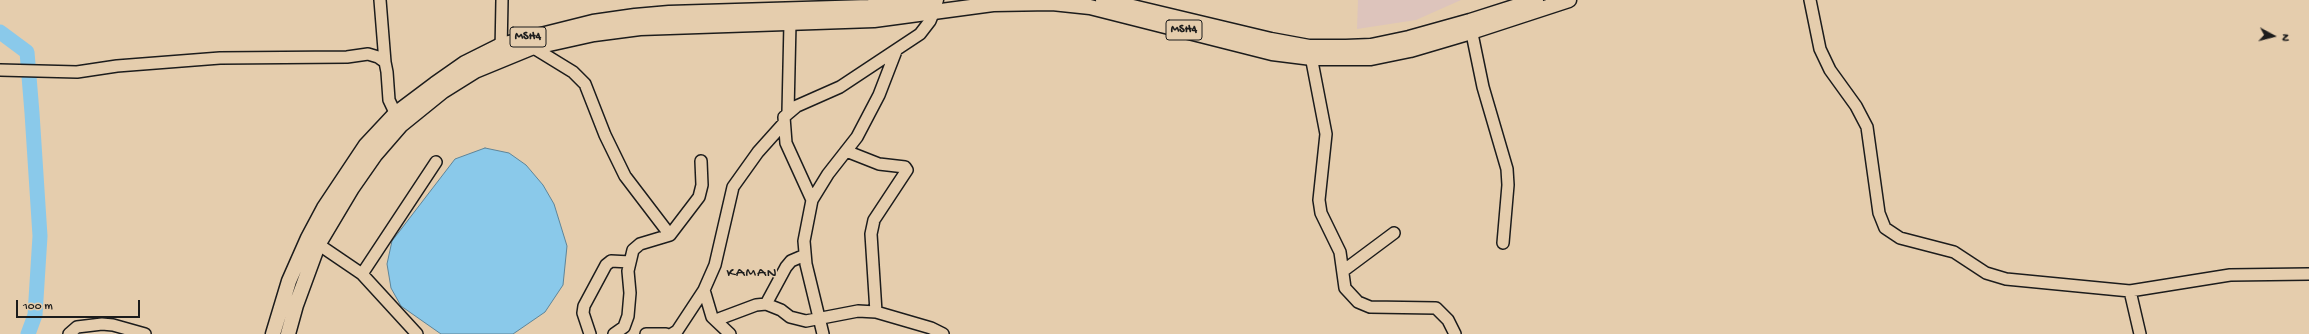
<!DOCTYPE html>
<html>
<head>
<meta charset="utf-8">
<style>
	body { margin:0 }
	#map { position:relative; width:2309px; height:334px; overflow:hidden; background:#e5cdad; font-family:"Gochi Hand",sans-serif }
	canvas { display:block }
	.north { position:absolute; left:2253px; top:16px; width:40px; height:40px; -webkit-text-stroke:3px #e5cdad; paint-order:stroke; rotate:97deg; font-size:11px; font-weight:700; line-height:16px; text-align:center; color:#1c1c1c }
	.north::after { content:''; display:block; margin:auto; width:14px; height:18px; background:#1c1c1c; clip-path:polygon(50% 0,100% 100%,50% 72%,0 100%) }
	.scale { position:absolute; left:16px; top:300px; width:124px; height:18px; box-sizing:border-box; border:2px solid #1c1c1c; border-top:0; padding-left:5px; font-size:12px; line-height:14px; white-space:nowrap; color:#1c1c1c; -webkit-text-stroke:3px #e5cdad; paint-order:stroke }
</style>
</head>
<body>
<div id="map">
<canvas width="2309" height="334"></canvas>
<div class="north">N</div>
<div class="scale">100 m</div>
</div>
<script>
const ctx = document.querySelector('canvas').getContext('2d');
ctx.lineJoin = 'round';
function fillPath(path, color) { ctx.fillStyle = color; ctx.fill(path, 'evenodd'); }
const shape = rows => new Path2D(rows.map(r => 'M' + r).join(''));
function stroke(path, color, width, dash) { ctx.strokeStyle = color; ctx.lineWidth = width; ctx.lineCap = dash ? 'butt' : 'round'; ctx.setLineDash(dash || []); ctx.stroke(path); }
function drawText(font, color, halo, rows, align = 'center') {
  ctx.font = font + ' "Gochi Hand",sans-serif'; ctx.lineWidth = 3; ctx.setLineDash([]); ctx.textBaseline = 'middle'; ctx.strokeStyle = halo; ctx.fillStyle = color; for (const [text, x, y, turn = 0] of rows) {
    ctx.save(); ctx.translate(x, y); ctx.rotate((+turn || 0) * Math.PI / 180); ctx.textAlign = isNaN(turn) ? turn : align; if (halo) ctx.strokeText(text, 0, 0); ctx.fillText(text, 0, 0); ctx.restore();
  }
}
fillPath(shape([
	[1358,0,1461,0,1416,20,1357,29]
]), '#ddc4bc');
const water = shape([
	[485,148,509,153,526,165,543,185,554,204,567,246,563,285,545,312,513,334,441,334,401,306,391,288,387,264,392,241,455,159,485,148]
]);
fillPath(water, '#8ac9ea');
stroke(water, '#5e8498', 1);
stroke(shape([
	[0,32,27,52,32,113,40,236,35,315,28,334]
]), '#8ac9ea', 15);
const minor = shape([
	[380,0,385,62],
	[1810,0,1820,49,1830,70,1856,106,1867,127,1879,213,1885,228,1900,238,1954,252,1986,273,2006,279,2130,291,2140,334],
	[1470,24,1483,87,1507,169,1508,185,1503,243],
	[529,45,573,72,585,84,605,135,625,176,670,235],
	[1310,51,1326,134,1319,200,1321,213,1340,252,1345,288,1358,302,1370,307,1436,308,1448,320,1455,334],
	[501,52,502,0],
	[0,70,77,72,117,66,220,58,347,57,368,54,378,57,385,62,387,72,389,100,399,121],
	[788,112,790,23],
	[846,151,879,164,905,167,907,170,874,220,871,234,876,312],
	[812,200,828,174,857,137,879,95,896,51],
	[312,240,362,274,417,334],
	[1343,271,1394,233],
	[362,274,436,162],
	[704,290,712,317,730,334],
	[2130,291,2230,275,2309,274],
	[766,304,786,267,791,261,805,255],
	[716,320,756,305,766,304,781,310,790,317,806,321,858,311,876,312,931,328,943,334],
	[69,334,77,327,102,324,113,325,145,334],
	[590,334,583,313,584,306,606,265,611,261,630,262],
	[614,334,624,327,628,316,630,293,628,271,633,250,640,244,670,235,699,197,702,185,701,161],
	[646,334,666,334],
	[672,334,677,331,704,290,715,265,733,187,758,152,784,123],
	[823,334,806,264,804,241,812,200,786,143,784,117,797,106,840,87,920,34,930,21,936,6]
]);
const major = shape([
	[1103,0,1271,40,1309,47,1346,47,1371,46,1409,38,1470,21,1536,0],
	[273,334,289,281,308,238,324,208,366,145,395,114,435,84,465,63,501,45,593,22,635,16,669,13,869,7,936,0],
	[288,334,296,305,318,245,352,188,375,155,401,125,443,91,475,71,531,48,594,34,640,28,874,20,993,4,1052,3,1090,7,1272,53,1312,58,1371,58,1410,50,1471,32,1569,0]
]);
stroke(minor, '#1c1c1c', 14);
stroke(major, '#1c1c1c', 17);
stroke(minor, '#e5cdad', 11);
stroke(major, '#e5cdad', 14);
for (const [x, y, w] of [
	[1184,30,36],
	[528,37,36]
]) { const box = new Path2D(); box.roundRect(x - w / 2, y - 10, w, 20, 3); ctx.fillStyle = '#e5cdad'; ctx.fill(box); stroke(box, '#1c1c1c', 1); }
drawText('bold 12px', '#1c1c1c', null, [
	["MSH4",1184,30],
	["MSH4",528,37]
]);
ctx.letterSpacing = '1px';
drawText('15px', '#1c1c1c', '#e5cdad', [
	["KAMAN",752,274]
]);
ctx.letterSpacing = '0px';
</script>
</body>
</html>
